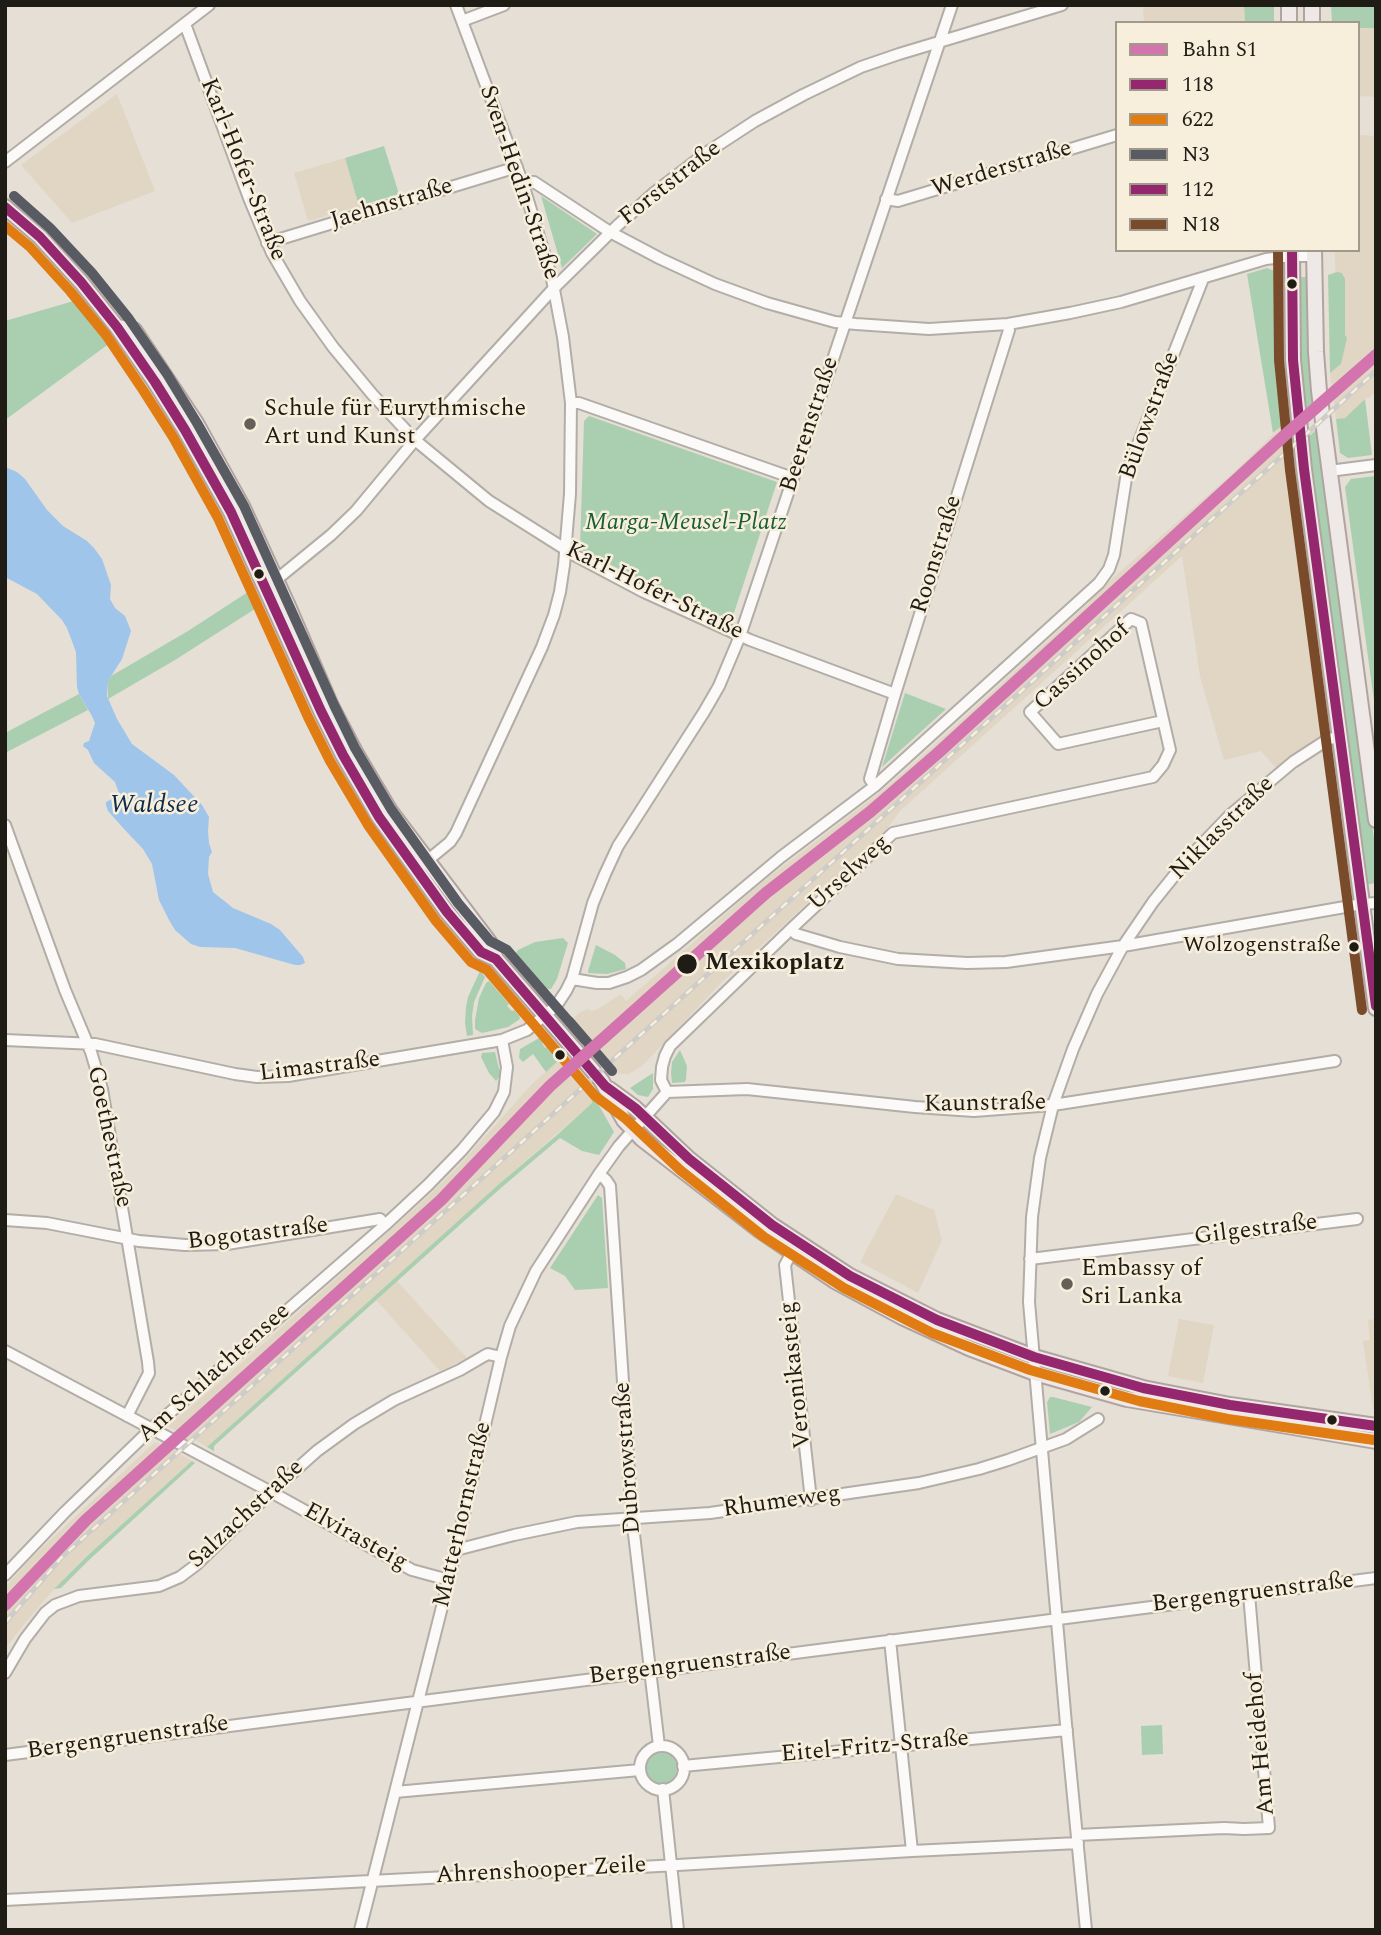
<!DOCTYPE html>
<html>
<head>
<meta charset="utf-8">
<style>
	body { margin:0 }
	#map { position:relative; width:1381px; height:1935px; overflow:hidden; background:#e5dfd5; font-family:Spectral,serif }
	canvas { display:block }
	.frame { position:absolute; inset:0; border:7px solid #1f1b15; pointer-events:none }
	.legend { position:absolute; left:1115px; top:21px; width:245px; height:231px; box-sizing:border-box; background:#f8eedc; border:2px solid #a19a8c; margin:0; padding:9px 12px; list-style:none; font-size:21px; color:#1f1b15 }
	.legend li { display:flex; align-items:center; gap:14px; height:35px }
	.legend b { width:35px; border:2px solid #a19a8c }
</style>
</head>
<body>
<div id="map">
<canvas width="1381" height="1935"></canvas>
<div class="frame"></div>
<ul class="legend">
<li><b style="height:9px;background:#d474ae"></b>Bahn S1</li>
<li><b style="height:9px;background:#95276e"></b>118</li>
<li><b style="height:9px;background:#e07c12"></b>622</li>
<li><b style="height:9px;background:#595b62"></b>N3</li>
<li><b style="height:9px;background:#95276e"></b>112</li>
<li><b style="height:9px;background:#7a4b2a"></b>N18</li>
</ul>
</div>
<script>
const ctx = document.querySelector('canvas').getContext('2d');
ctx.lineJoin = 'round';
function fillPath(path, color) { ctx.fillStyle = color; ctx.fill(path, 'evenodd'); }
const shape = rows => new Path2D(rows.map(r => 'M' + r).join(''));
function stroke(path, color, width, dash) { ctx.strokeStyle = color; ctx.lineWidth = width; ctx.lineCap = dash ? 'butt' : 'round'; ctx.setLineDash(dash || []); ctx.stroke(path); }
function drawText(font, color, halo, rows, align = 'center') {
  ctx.font = font + ' Spectral,serif'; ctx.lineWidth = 5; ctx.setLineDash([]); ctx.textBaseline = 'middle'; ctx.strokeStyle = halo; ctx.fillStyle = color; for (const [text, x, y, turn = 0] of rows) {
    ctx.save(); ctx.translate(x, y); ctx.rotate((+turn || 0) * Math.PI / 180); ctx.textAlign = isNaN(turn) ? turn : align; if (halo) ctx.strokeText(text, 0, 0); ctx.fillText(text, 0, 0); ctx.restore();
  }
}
fillPath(shape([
	[1143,5,1244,5,1245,23,1144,23],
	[1358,28,1376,28,1376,97,1358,96],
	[117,94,155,191,72,223,21,165],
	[1360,135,1376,136,1376,392,1369,398,1366,398,1345,418,1336,419,1330,373,1341,363,1336,309,1335,250,1358,250,1358,176],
	[345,158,359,206,308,221,294,173],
	[1284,424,1288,454,1295,449,1322,655,1329,720,1327,721,1328,733,1276,768,1261,751,1224,760,1200,676,1182,556,900,811,886,830,721,983,642,1066,629,1074,619,1074,591,1044,589,1044,575,1027,575,1017,579,1013,587,1009,592,1011,598,1009,621,994,626,1001,760,884,878,794,920,758,1090,602,1089,599,1232,474],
	[563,1060,588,1086,593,1095,592,1103,499,1184,207,1447,195,1440,191,1443,180,1454,192,1461,84,1558,54,1589,21,1628,5,1649,5,1588,29,1560,155,1442,164,1446,179,1433,168,1426,228,1375,422,1202,457,1168,532,1084,558,1061],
	[896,1194,934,1210,942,1240,918,1293,860,1262],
	[397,1281,467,1358,440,1371,376,1300],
	[1179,1319,1214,1325,1203,1383,1168,1376],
	[1376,1319,1376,1409,1373,1409,1363,1341,1370,1340,1368,1320]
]), '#e1d6c4');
fillPath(shape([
	[1244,5,1274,5,1274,23,1245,23],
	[1331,5,1376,5,1376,28,1358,28,1358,23,1332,23],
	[384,146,399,194,359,206,345,158],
	[541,196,597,234,562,268],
	[1267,268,1277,272,1280,376,1284,424,1273,433,1247,274],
	[1337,272,1342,273,1345,279,1345,335,1347,338,1341,364,1330,373,1328,275],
	[1296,277,1310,277,1316,402,1301,415],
	[77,300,110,343,5,420,5,321],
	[1365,399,1372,455,1348,458,1340,453,1336,419,1345,418],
	[589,416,777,482,731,622,646,583,580,549,584,421],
	[1319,427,1376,854,1376,883,1364,885,1304,441],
	[1375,476,1376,480,1376,716,1345,487,1351,479],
	[251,590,258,607,175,660,108,699,108,681,111,676,188,631],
	[905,693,946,709,882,767],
	[79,694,88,710,5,753,5,733],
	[563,938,568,943,557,979,551,989,544,989,516,953,518,950,535,942],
	[596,945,615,955,625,963,626,969,607,974,588,973,588,971],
	[480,971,485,977,474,1002,472,1016,473,1035,467,1036,465,1023,466,1007,468,997],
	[489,981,509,1004,507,1006,512,1011,514,1010,519,1015,520,1019,508,1027,482,1033,475,1029,475,1020,479,998,486,983],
	[541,1037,545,1040,542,1043,545,1048,550,1044,568,1064,563,1060,558,1061,546,1072,533,1054,523,1062,519,1058,520,1049],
	[680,1050,687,1066,686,1079,685,1082,672,1083,671,1073,672,1062],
	[495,1052,499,1069,500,1070,500,1076,496,1081,489,1073,481,1057,482,1053],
	[653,1073,653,1089,648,1097,638,1095,630,1088],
	[593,1095,614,1132,599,1155,582,1151,560,1138,502,1187,214,1446,214,1451,207,1447,499,1184,557,1135,592,1103],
	[598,1195,602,1198,608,1288,575,1290,565,1276,550,1268],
	[1050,1397,1053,1397,1092,1407,1079,1422,1050,1434,1047,1402],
	[192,1461,195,1463,88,1561,61,1588,54,1589,88,1555],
	[1162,1725,1163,1754,1142,1755,1141,1726],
	'643 1768a17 17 0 1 1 34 0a17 17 0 1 1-34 0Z'
]), '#aacfb0');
fillPath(shape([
	[5,467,17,472,25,479,47,510,63,526,87,541,94,548,102,559,111,585,110,599,115,608,125,616,131,631,122,659,108,681,107,696,117,719,132,744,174,775,202,805,209,817,208,831,209,843,212,852,209,857,208,874,213,892,233,908,271,924,280,930,303,957,305,963,300,965,295,965,235,948,200,947,191,944,175,930,169,920,159,900,152,864,143,849,125,830,108,811,106,805,106,802,118,796,119,793,115,782,94,763,88,750,83,746,84,743,89,741,95,723,92,716,79,694,77,687,76,652,67,628,62,620,37,594,5,577]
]), '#9fc5eb');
const minor = shape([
	[462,21,504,5],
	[185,24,249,198,272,253,300,301,333,347,372,394,415,440,489,501,576,556,644,592,750,640,895,694],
	[5,162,209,5],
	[523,184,534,182,610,232,661,259,715,284,767,303,835,322,856,324,929,329,1008,324,1070,313,1121,302,1266,259,1292,256,1315,256],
	[886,199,898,201,1117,135],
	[267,243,517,167],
	[571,403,579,403,793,478],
	[1329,471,1376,465],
	[276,580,331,535,356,511,415,440,554,288,617,226,655,192,706,153,755,121,803,95,861,67,899,54,1062,5],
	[875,786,870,779,895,694,1009,330,1008,324],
	[5,825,65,990,91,1052,102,1089,148,1362,149,1373,127,1416],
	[422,865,450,842,456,833,542,647,554,615,560,592,564,565,570,494,571,403,563,337,552,279,523,184,456,5],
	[791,929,796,934,840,947,898,959,967,963,1006,962,1123,946,1362,904,1376,903],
	[572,979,597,983,609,983,627,977,641,970,677,944,781,857,875,786,1099,583,1109,569,1114,555,1127,472,1203,279],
	[5,1040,95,1044,235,1074,257,1077,288,1076,502,1040,527,1030,556,1006,566,991,572,979,593,903,605,874,618,846,704,712,719,686,740,636,952,5],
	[667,1092,661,1080,662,1067,665,1056,670,1046,791,929,893,833,1153,777,1163,765,1170,750,1141,623,1131,619,1030,712,1058,744,1163,721],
	[599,1174,606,1180,610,1186,632,1517,659,1746],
	[5,1220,47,1223,139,1241,185,1245,227,1244,380,1219,385,1225],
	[792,1252,785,1265,811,1500],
	[1030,1259,1357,1219],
	[5,1351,271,1492,412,1570,449,1580],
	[456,1550,514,1535,577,1522,710,1513,919,1483,979,1469,1008,1460,1066,1439,1098,1419],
	[5,1575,65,1512,151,1429,385,1225,428,1185,462,1150,494,1112,504,1092,507,1067,502,1040],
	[890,1640,912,1851],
	[5,1673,25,1639,45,1613,55,1605,79,1596,159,1586,180,1577,196,1565,271,1492,317,1451,354,1424,394,1400,460,1370,484,1356,488,1354,501,1357],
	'640 1768a22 22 0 1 1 44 0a22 22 0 1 1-44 0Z',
	[5,1755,1376,1578],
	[683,1766,1067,1730],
	[663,1789,678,1930],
	[395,1792,640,1770],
	[1077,1835,1224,1828,1244,1829,1269,1828,1249,1594],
	[5,1900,678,1865,912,1851,1078,1843],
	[360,1930,445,1595,501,1357,510,1326,536,1271,599,1174,619,1146,667,1092,747,1089,915,1107,974,1111,1053,1105,1335,1061],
	[1086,1930,1066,1724,1029,1302,1032,1217,1040,1158,1053,1105,1073,1049,1097,994,1123,946,1153,902,1186,861,1230,815,1293,762,1327,740,1340,736]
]);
const major = shape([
	[1289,5,1289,23],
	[1312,5,1312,23],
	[5,207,40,237,81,282,117,327,155,382,185,430,231,512,321,711,343,755,379,817,447,912,481,952,496,959],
	[1292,250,1293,360,1304,469,1376,1008],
	[1314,250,1316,352,1319,391,1376,820],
	[117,327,134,330,196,423,242,506,288,606,331,706,355,752,390,811,489,942,496,959,601,1080,624,1120,642,1139,758,1229,835,1281,904,1318,969,1348,1035,1373,1127,1399,1376,1441],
	[609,1089,635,1108,689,1159,772,1225,850,1276,937,1320,1034,1357,1143,1388,1230,1405,1376,1426]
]);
stroke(minor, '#b2ada6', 14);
stroke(major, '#b1a4a0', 18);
stroke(minor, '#fbfaf9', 10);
stroke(major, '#eee8e6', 14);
const rail = shape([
	[5,1623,61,1558,1376,371]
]);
stroke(rail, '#ceccc9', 5);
stroke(rail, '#f8eedc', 2.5, [8]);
stroke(shape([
	[5,207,40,237,81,282,117,327,155,382,185,430,231,512,321,711,343,755,379,817,447,912,481,952,496,959,605,1086,635,1108,689,1159,772,1225,850,1276,937,1320,1034,1357,1143,1388,1230,1405,1376,1426]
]), '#95276e', 10);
stroke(shape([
	[5,226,30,247,70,291,106,335,143,390,173,437,218,518,308,717,330,761,368,825,436,921,471,962,487,970,595,1096,626,1119,680,1170,764,1237,844,1288,932,1333,1030,1370,1139,1401,1228,1419,1374,1440]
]), '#e07c12', 10);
stroke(shape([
	[14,196,50,228,92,273,129,319,167,374,197,423,244,506,334,705,355,748,391,809,458,903,490,941,507,950,585,1040],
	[569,1021,612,1071]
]), '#595b62', 10);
stroke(shape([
	[1292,250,1293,360,1304,469,1376,1006]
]), '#95276e', 10);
stroke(shape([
	[1278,250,1279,360,1290,470,1362,1010]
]), '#7a4b2a', 10);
stroke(shape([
	[5,1605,86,1520,441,1200,550,1086,766,893,870,812,938,753,1285,435,1376,355]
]), '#d474ae', 12);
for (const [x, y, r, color] of [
	[1292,284,6,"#1f1b15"],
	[250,424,7,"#646058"],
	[259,574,6,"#1f1b15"],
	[1354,947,6,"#1f1b15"],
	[687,964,11,"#1f1b15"],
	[560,1055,6,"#1f1b15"],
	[1067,1284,7,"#646058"],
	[1105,1391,6,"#1f1b15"],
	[1332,1420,6,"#1f1b15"]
]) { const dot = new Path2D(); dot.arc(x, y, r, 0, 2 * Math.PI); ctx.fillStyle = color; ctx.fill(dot); stroke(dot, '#f8eedc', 2.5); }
drawText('22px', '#1f1b15', '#f8eedc', [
	["Wolzogenstraße",1341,947]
], 'right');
drawText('24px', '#1f1b15', '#f8eedc', [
	["Karl-Hofer-Straße",242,170,68],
	["Werderstraße",1002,170,-17],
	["Sven-Hedin-Straße",518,183,71],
	["Forststraße",671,184,-38],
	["Jaehnstraße",392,205,-17],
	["Bülowstraße",1151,416,-70],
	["Beerenstraße",811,425,-72],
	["Roonstraße",938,555,-73],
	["Karl-Hofer-Straße",654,592,26],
	["Cassinohof",1083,667,-42],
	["Niklasstraße",1223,829,-45],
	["Urselweg",850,874,-42],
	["Limastraße",320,1068,-7],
	["Kaunstraße",985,1105,-1],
	["Goethestraße",108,1137,78],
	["Gilgestraße",1256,1231,-7],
	["Bogotastraße",258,1235,-7],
	["Am Schlachtensee",215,1374,-42],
	["Veronikasteig",797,1375,-96],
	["Dubrowstraße",629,1458,-94],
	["Rhumeweg",782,1503,-8],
	["Salzachstraße",247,1515,-43],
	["Matterhornstraße",464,1515,-77],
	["Elvirasteig",355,1538,29],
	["Bergengruenstraße",1253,1594,-7],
	["Bergengruenstraße",690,1666,-7],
	["Bergengruenstraße",128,1739,-8],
	["Am Heidehof",1262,1744,-95],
	["Eitel-Fritz-Straße",875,1748,-5],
	["Ahrenshooper Zeile",541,1872,-3]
]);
drawText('24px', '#1f1b15', '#f8eedc', [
	["Schule für Eurythmische",264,410],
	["Art und Kunst",264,438],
	["Embassy of",1081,1270],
	["Sri Lanka",1081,1298]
], 'left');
drawText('italic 24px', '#185e36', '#f8eedc', [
	["Marga-Meusel-Platz",686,524]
]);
drawText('bold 24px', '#1f1b15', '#f8eedc', [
	["Mexikoplatz",705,964]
], 'left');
drawText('italic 26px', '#0e2c49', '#f8eedc', [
	["Waldsee",154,807]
]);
</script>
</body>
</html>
